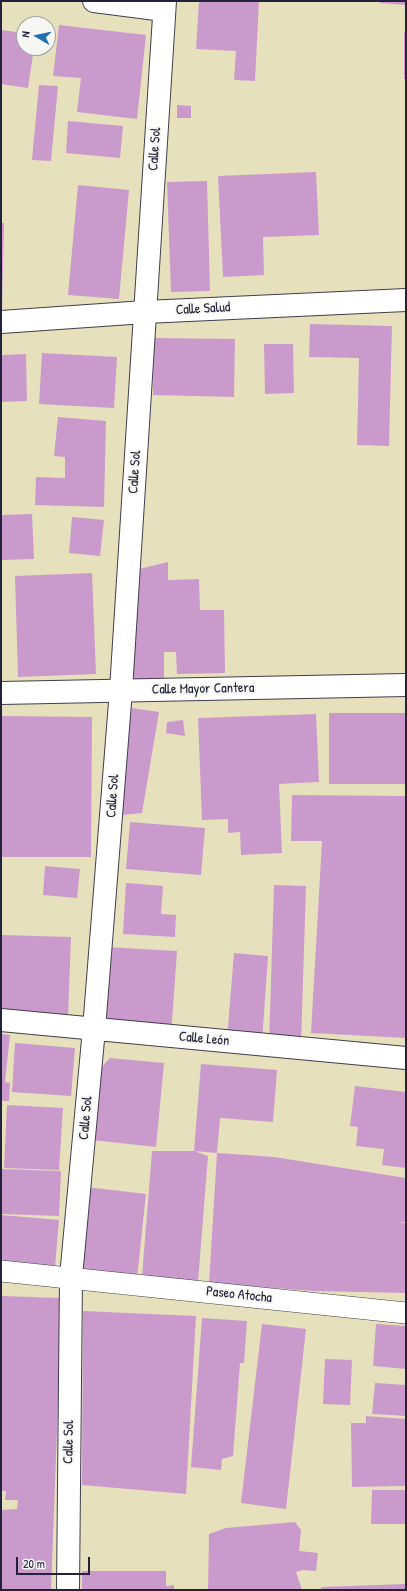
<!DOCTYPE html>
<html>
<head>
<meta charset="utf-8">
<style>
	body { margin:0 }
	#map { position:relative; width:407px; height:1591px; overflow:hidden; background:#e7e0bc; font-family:"Patrick Hand",sans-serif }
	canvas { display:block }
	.frame { position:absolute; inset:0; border:2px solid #22223b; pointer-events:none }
	.north { position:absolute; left:16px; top:16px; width:40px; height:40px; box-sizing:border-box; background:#f6f6f2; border:1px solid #a1a1a9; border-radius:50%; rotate:279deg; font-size:11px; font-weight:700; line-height:16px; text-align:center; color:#22223b }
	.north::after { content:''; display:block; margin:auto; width:14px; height:18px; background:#1f6fb2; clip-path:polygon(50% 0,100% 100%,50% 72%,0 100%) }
	.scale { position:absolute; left:16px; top:1557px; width:74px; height:18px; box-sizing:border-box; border:2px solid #22223b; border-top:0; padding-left:5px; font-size:12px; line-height:14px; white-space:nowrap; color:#22223b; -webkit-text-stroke:3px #f6f6f2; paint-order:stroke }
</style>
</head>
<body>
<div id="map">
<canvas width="407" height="1591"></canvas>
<div class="frame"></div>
<div class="north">N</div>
<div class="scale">20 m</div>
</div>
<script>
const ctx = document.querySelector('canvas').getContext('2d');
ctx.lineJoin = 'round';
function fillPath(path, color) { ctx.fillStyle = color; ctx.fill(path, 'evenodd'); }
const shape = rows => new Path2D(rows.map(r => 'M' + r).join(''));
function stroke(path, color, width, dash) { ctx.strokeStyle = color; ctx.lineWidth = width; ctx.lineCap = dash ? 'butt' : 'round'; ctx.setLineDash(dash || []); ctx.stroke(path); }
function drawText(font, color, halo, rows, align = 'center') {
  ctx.font = font + ' "Patrick Hand",sans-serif'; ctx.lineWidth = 4; ctx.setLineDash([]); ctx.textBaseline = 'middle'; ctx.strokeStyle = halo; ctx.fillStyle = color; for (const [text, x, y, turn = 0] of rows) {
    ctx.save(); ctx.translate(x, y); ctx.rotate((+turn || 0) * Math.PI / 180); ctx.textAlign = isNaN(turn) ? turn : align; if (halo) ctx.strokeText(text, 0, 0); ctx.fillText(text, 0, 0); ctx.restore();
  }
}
fillPath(shape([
	[199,1,259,1,255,81,234,80,236,51,196,49],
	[380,1,406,1,406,5,380,3],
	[59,25,146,35,137,119,77,112,81,78,53,76],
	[1,30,24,33,24,48,34,48,28,88,1,84],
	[404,32,406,32,406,79,404,79],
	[39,85,58,86,51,161,32,160],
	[177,105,191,106,191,118,177,118],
	[68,121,123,126,120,158,66,153],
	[316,172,319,235,263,237,264,275,223,277,218,176],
	[207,181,210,291,171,292,167,182],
	[78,185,129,190,119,299,68,295],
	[1,223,4,223,2,309,1,309],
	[310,324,392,326,389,446,357,445,359,358,309,357],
	[154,338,235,339,234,397,153,395],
	[264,344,293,344,294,393,265,394],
	[42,353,117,357,114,408,39,404],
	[26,354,27,401,1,402,1,355],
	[58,417,106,421,104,507,35,505,36,477,65,478,65,457,54,456],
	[32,514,34,559,1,560,1,515],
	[72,517,104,520,100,556,69,553],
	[168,562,168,580,199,579,200,610,224,610,225,673,177,674,176,652,164,652,164,679,126,680,131,571],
	[92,573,96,674,18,677,15,576],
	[132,708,159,712,142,813,113,816],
	[329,713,406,713,406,784,329,784],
	[316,714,319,782,279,784,282,853,241,855,240,832,228,833,228,819,202,820,198,718],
	[1,716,92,717,91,857,1,857],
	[183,720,185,736,166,733,167,722],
	[292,795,406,796,406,1038,311,1033,322,841,291,841],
	[130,822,205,828,201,875,126,869],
	[45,866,80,869,77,898,43,895],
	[126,883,163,886,161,914,176,915,175,937,123,934],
	[274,885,306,886,301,1045,269,1044],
	[1,935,71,937,68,1017,1,1015],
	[106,947,177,951,171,1036,101,1024],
	[234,953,268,956,262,1042,227,1039],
	[1,1034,10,1035,5,1082,10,1083,9,1101,1,1101],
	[15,1043,75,1048,71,1096,12,1092],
	[110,1058,164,1063,156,1147,92,1140,99,1070],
	[201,1064,277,1070,273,1122,220,1118,217,1153,194,1151,208,1156,198,1282,142,1277,152,1151,194,1151],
	[355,1086,406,1092,406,1168,382,1165,384,1149,356,1146,358,1127,350,1126],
	[7,1105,63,1108,59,1170,4,1168],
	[217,1153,274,1157,406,1178,406,1222,398,1222,406,1223,406,1293,313,1291,209,1283],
	[1,1169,61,1171,59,1216,1,1214],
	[86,1187,146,1194,137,1278,77,1272],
	[1,1215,59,1220,55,1267,1,1262],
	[1,1296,62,1298,51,1590,1,1590,1,1510,17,1509,18,1500,5,1500,6,1491,1,1491],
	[83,1311,196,1316,186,1494,82,1485],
	[202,1318,247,1321,244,1363,240,1363,233,1456,222,1459,221,1470,191,1467],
	[262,1324,306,1329,286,1509,241,1503],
	[376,1324,406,1326,406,1369,373,1366],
	[325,1359,352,1360,350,1405,323,1404],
	[375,1383,406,1385,406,1416,372,1414],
	[366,1416,406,1419,406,1486,352,1487,351,1423,366,1423],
	[372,1490,406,1490,406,1524,371,1524],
	[295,1522,301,1530,299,1551,318,1553,316,1571,303,1570,296,1572,302,1590,208,1590,209,1534,226,1528],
	[82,1571,166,1571,166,1586,174,1585,174,1590,82,1590],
	[406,1584,406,1590,321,1590,321,1587]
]), '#cb9acc');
const pedestrian = shape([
	[1,1271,406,1313]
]);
const minor = shape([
	[94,1,164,10],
	[1,1020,406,1058],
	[68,1590,71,1277,94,1029,121,690,165,1]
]);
const primary = shape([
	[1,322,145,312,406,300],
	[1,693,406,685]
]);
stroke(pedestrian, '#403e4e', 22);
stroke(minor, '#403e4e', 24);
stroke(primary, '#403e4e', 24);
stroke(pedestrian, '#fff', 21);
stroke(minor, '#fff', 22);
stroke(primary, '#fff', 22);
drawText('14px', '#22223b', '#f6f6f2', [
	["Calle Sol",155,149,-86],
	["Calle Salud",203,309,-3],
	["Calle Sol",135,472,-86],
	["Calle Mayor Cantera",203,689,-1],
	["Calle Sol",113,796,-86],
	["Calle León",204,1039,5],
	["Calle Sol",86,1118,-85],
	["Paseo Atocha",239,1295,6],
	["Calle Sol",69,1442,-89]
]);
</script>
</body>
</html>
